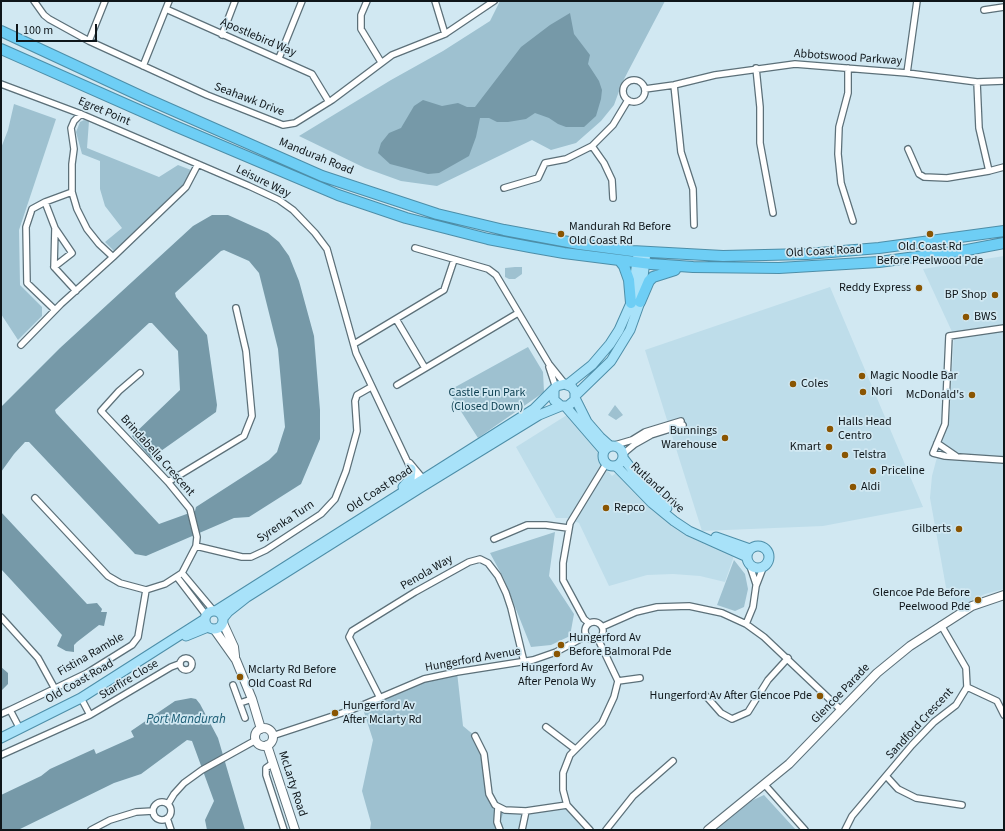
<!DOCTYPE html>
<html>
<head>
<meta charset="utf-8">
<style>
	body { margin:0 }
	#map { position:relative; width:1005px; height:831px; overflow:hidden; background:#d1e8f2; font-family:"Source Sans 3",sans-serif }
	canvas { display:block }
	.frame { position:absolute; inset:0; border:2px solid #0f161a; pointer-events:none }
	.scale { position:absolute; left:16px; top:24px; width:81px; height:18px; box-sizing:border-box; border:2px solid #0f161a; border-top:0; padding-left:5px; font-size:12px; line-height:14px; white-space:nowrap; color:#0f161a; -webkit-text-stroke:3px #d1e8f2; paint-order:stroke }
</style>
</head>
<body>
<div id="map">
<canvas width="1005" height="831"></canvas>
<div class="frame"></div>
<div class="scale">100 m</div>
</div>
<script>
const ctx = document.querySelector('canvas').getContext('2d');
ctx.lineJoin = 'round';
function fillPath(path, color) { ctx.fillStyle = color; ctx.fill(path, 'evenodd'); }
const shape = rows => new Path2D(rows.map(r => 'M' + r).join(''));
function stroke(path, color, width, dash) { ctx.strokeStyle = color; ctx.lineWidth = width; ctx.lineCap = dash ? 'butt' : 'round'; ctx.setLineDash(dash || []); ctx.stroke(path); }
function drawText(font, color, halo, rows, align = 'center') {
  ctx.font = font + ' "Source Sans 3",sans-serif'; ctx.lineWidth = 3.5; ctx.setLineDash([]); ctx.textBaseline = 'middle'; ctx.strokeStyle = halo; ctx.fillStyle = color; for (const [text, x, y, turn = 0] of rows) {
    ctx.save(); ctx.translate(x, y); ctx.rotate((+turn || 0) * Math.PI / 180); ctx.textAlign = isNaN(turn) ? turn : align; if (halo) ctx.strokeText(text, 0, 0); ctx.fillText(text, 0, 0); ctx.restore();
  }
}
fillPath(shape([
	[1004,256,1004,589,985,594,956,608,947,593,930,498,932,476,936,461,949,422,954,336,923,269],
	[830,287,923,507,823,526,702,531,645,350],
	[567,415,598,451,599,460,612,476,616,473,653,511,689,537,734,556,725,582,700,576,673,574,647,575,609,586,579,523,567,518,556,518,516,447],
	[567,805,590,830,496,830,505,810]
]), '#beddea');
fillPath(shape([
	[500,1,665,1,622,83,614,105,601,121,576,143,551,150,532,140,437,186,401,181,365,168,299,136,391,80,443,51,490,21],
	[14,104,56,119,19,230,20,285,42,307,42,316,18,340,1,314,1,148,8,130],
	[84,120,89,121,87,148,159,177,178,165,191,170,184,184,114,251,105,242,122,228,105,206,100,189,100,161,82,154,76,132,80,122],
	[515,267,522,267,522,274,515,279,509,279,505,277,505,268],
	[528,347,543,372,544,392,478,438,448,391],
	[615,405,623,415,616,420,608,415],
	[555,532,549,576,574,614,570,636,551,645,531,647,504,579,490,553],
	[734,560,745,574,748,589,744,607,735,611,717,605],
	[457,672,463,726,475,736,484,754,489,794,495,805,505,810,496,830,370,830,371,823,362,791,373,740,362,706,404,687],
	[764,795,796,830,715,830,751,801]
]), '#9ec1d0');
fillPath(shape([
	[570,13,574,34,590,55,588,64,599,81,602,90,601,99,596,116,584,127,566,127,558,124,549,118,535,113,526,119,508,122,497,122,489,118,480,118,476,137,469,156,439,173,428,174,390,164,378,153,381,143,389,133,401,128,414,106,423,100,442,106,458,103,467,107,475,107,521,47,550,25],
	[212,215,228,215,268,233,279,242,289,256,299,281,314,336,320,410,320,439,301,484,249,517,234,518,146,556,135,554,29,442,25,442,14,454,1,472,1,407,60,348,193,226],
	[224,250,249,261,259,273,278,349,285,427,277,452,269,460,196,507,195,511,159,524,56,413,55,410,149,323,152,323,178,351,180,390,132,436,151,458,216,412,217,405,207,335,176,297,175,293,221,251],
	[1,512,87,604,97,603,102,609,101,612,107,612,104,626,99,625,77,642,74,645,74,652,66,651,57,646,62,635,1,569],
	[1,667,8,673,8,684,1,691],
	[191,698,196,699,200,704,218,738,245,830,207,830,205,820,214,801,192,741,187,740,141,774,114,783,18,830,1,830,1,795,41,776,50,769,94,749,96,754,134,737,131,731,175,701]
]), '#7699a8');
const street = shape([
	[34,1,44,15,49,19,89,41,207,95,283,125,295,123,332,100,392,55,445,34,494,1],
	[367,1,361,15,361,29,381,62],
	[435,1,445,34],
	[166,9,312,74,329,102],
	[984,10,1004,7],
	[222,35,235,1],
	[89,41,105,1],
	[279,58,302,1],
	[143,66,169,1],
	[756,68,760,107,760,143,773,213],
	[848,68,848,93,839,127,838,154,841,183,853,221],
	[907,73,917,1],
	'623 91a11 11 0 1 1 22 0a11 11 0 1 1-22 0Z',
	[977,82,979,128,989,171,1004,167],
	[1,84,81,114,249,186,279,200,293,210,315,233,327,249,356,353,418,484],
	[674,85,681,152,693,189,694,225],
	[645,89,674,85,715,75,795,64,907,73,977,82,1004,81],
	[81,114,74,121,71,128,74,149,72,164,72,192,77,209,87,229,99,244,113,257],
	[592,146,604,163,612,180,613,198],
	[908,149,919,174,924,177,947,178,989,171],
	[504,188,538,178,545,163,566,159,592,146,613,125,628,100],
	[72,192,45,202,55,228,54,267,76,291],
	[45,202,32,209,26,227,27,283,55,310],
	[415,248,488,269,496,275,549,364,565,384],
	[54,267,72,253,55,228],
	[396,319,425,368],
	[1004,328,949,336,945,424,933,453,945,456,1004,460],
	[354,344,444,290,454,260],
	[21,345,61,304,113,257,186,187,198,164],
	[549,367,556,388],
	[397,385,518,313],
	[937,443,956,456],
	[615,445,632,440,645,432,681,421],
	[623,454,635,444,651,435,683,425],
	[410,463,425,481],
	[168,482,244,436,252,416,246,351,236,308],
	[35,498,108,576,120,583,146,590,165,584,182,573,196,546,197,537,190,509,168,482,101,411,119,391,140,373],
	[494,539,527,525,546,525,568,528],
	[196,546,242,557,251,557,266,550,321,514,335,499,346,471,357,431,355,401,357,395,371,387],
	[750,566,756,584],
	[182,573,213,610],
	[177,577,206,615],
	[1,617,38,658,55,689],
	'585 631a9 9 0 1 1 18 0a9 9 0 1 1-18 0Z',
	[589,623,584,619,563,580,563,563,570,523,606,464],
	[746,624,753,607,756,586,763,568],
	[602,627,636,612,657,607,689,606,722,613,746,624,764,637,841,710],
	'180 664a6 6 0 1 1 12 0a6 6 0 1 1-12 0Z',
	[618,681,640,678],
	[233,685,245,718],
	[967,687,997,701,1004,715],
	[706,696,721,713,732,719,748,712,768,680,788,658],
	[380,698,349,637,352,631,415,592,469,562,480,559,488,563,498,576,506,593,511,608,524,662],
	[240,703,252,699],
	[10,710,87,673,132,645,138,637,146,590],
	[1,714,10,710,20,729],
	[90,715,171,667,179,664],
	[546,727,575,749],
	[272,736,351,710,424,679,457,672,533,660,556,652,586,636],
	[475,736,484,754,489,794,495,805,505,810,526,811,567,805],
	[1,755,90,715,81,698],
	[273,763,266,768,266,775,284,830],
	[887,777,898,789,916,798,962,805],
	[765,785,805,830],
	'153 811a9 9 0 1 1 18 0a9 9 0 1 1-18 0Z',
	[168,804,174,794,184,783,202,770,256,740],
	[498,807,497,822,500,830],
	[167,818,171,830],
	[91,830,110,820,136,812,153,811],
	[522,830,526,811],
	[590,830,567,805,563,790,563,773,570,755,602,723,614,697,618,681,598,639],
	[606,830,633,796,673,761],
	[845,830,852,816,912,745,934,722,956,705,967,687,966,668,941,625]
]);
const secondary = shape([
	[223,623,234,647,235,656],
	[214,629,236,660,252,699,261,729],
	'255 737a9 9 0 1 1 18 0a9 9 0 1 1-18 0Z',
	[267,745,295,830],
	[708,830,789,764,877,673,910,646,972,606,1004,595]
]);
const primary = shape([
	[567,385,592,365,610,344,619,330,631,303,638,255],
	[576,395,611,361,630,330,640,302,646,252],
	[575,398,587,422,600,437,610,446],
	[566,407,604,451],
	'603 456a10 10 0 1 1 20 0a10 10 0 1 1-20 0Z',
	[623,458,648,490,667,508],
	[616,466,652,503,674,521,689,531,747,557],
	[403,487,410,479,411,469],
	[716,537,750,549],
	'747 557a11 11 0 1 1 22 0a11 11 0 1 1-22 0Z',
	[217,610,534,409,557,386,565,384,572,387,575,392,575,400,568,406,561,406,554,400,554,390],
	'205 620a9 9 0 1 1 18 0a9 9 0 1 1-18 0Z',
	[223,618,228,612,247,597,420,488,539,415,561,406],
	[186,636,208,627],
	[1,738,81,698,205,619]
]);
const highway = shape([
	[1,31,145,98,322,176,437,214,504,230,579,244,632,251,723,256,807,254,879,248,1004,231],
	[1,49,175,126,338,195,406,218,488,239,530,247,564,253,651,264,693,267,779,268,879,262,967,250,1004,243],
	[620,261,624,266,629,280,631,303],
	[640,302,649,281,653,277,675,270]
]);
stroke(street, '#5c7079', 8);
stroke(secondary, '#5c7079', 10);
stroke(primary, '#4d8ea8', 11);
stroke(highway, '#4d8ea8', 12);
stroke(street, '#fff', 5.5);
stroke(secondary, '#fff', 8);
stroke(primary, '#a8e2f9', 9);
stroke(highway, '#6ecef5', 10);
for (const [x, y, r, color] of [
	[561,234,4,"#8a5502"],
	[930,234,4,"#8a5502"],
	[919,288,4,"#8a5502"],
	[995,295,4,"#8a5502"],
	[966,317,4,"#8a5502"],
	[862,376,4,"#8a5502"],
	[793,384,4,"#8a5502"],
	[863,392,4,"#8a5502"],
	[972,395,4,"#8a5502"],
	[830,429,4,"#8a5502"],
	[725,438,4,"#8a5502"],
	[829,447,4,"#8a5502"],
	[845,455,4,"#8a5502"],
	[873,471,4,"#8a5502"],
	[853,487,4,"#8a5502"],
	[606,508,4,"#8a5502"],
	[959,529,4,"#8a5502"],
	[978,600,4,"#8a5502"],
	[561,645,4,"#8a5502"],
	[557,654,4,"#8a5502"],
	[240,677,4,"#8a5502"],
	[820,696,4,"#8a5502"],
	[335,713,4,"#8a5502"]
]) { const dot = new Path2D(); dot.arc(x, y, r, 0, 2 * Math.PI); ctx.fillStyle = color; ctx.fill(dot); stroke(dot, '#d1e8f2', 1.5); }
drawText('12px', '#0f161a', '#d1e8f2', [
	["Apostlebird Way",258,38,23],
	["Abbotswood Parkway",848,58,4],
	["Seahawk Drive",249,100,21],
	["Egret Point",104,112,23],
	["Mandurah Road",316,157,22],
	["Leisure Way",263,182,26],
	["Old Coast Road",824,252,-3],
	["Brindabella Crescent",157,456,48],
	["Rutland Drive",657,488,43],
	["Old Coast Road",380,490,-33],
	["Syrenka Turn",286,522,-34],
	["Penola Way",427,573,-30],
	["Fistina Ramble",91,655,-30],
	["Hungerford Avenue",473,660,-10],
	["Starfire Close",129,680,-31],
	["Old Coast Road",80,682,-30],
	["Glencoe Parade",841,694,-46],
	["Sandford Crescent",920,724,-47],
	["McLarty Road",292,784,72]
]);
drawText('12px', '#0f161a', '#d1e8f2', [
	["Mandurah Rd Before",569,227],
	["Old Coast Rd",569,241],
	["Old Coast Rd",930,247,"center"],
	["Before Peelwood Pde",930,261,"center"],
	["Reddy Express",911,288,"right"],
	["BP Shop",987,295,"right"],
	["BWS",974,317],
	["Magic Noodle Bar",870,376],
	["Coles",801,384],
	["Nori",871,392],
	["McDonald's",964,395,"right"],
	["Halls Head",838,422],
	["Centro",838,436],
	["Bunnings",717,431,"right"],
	["Warehouse",717,445,"right"],
	["Kmart",821,447,"right"],
	["Telstra",853,455],
	["Priceline",881,471],
	["Aldi",861,487],
	["Repco",614,508],
	["Gilberts",951,529,"right"],
	["Glencoe Pde Before",970,593,"right"],
	["Peelwood Pde",970,607,"right"],
	["Hungerford Av",569,638],
	["Before Balmoral Pde",569,652],
	["Hungerford Av",557,668,"center"],
	["After Penola Wy",557,682,"center"],
	["Mclarty Rd Before",248,670],
	["Old Coast Rd",248,684],
	["Hungerford Av After Glencoe Pde",812,696,"right"],
	["Hungerford Av",343,706],
	["After Mclarty Rd",343,720]
], 'left');
drawText('12px', '#0c3f51', '#d1e8f2', [
	["Castle Fun Park",487,393],
	["(Closed Down)",487,407]
]);
drawText('italic 13px', '#195b73', '#d1e8f2', [
	["Port Mandurah",186,720]
]);
</script>
</body>
</html>
